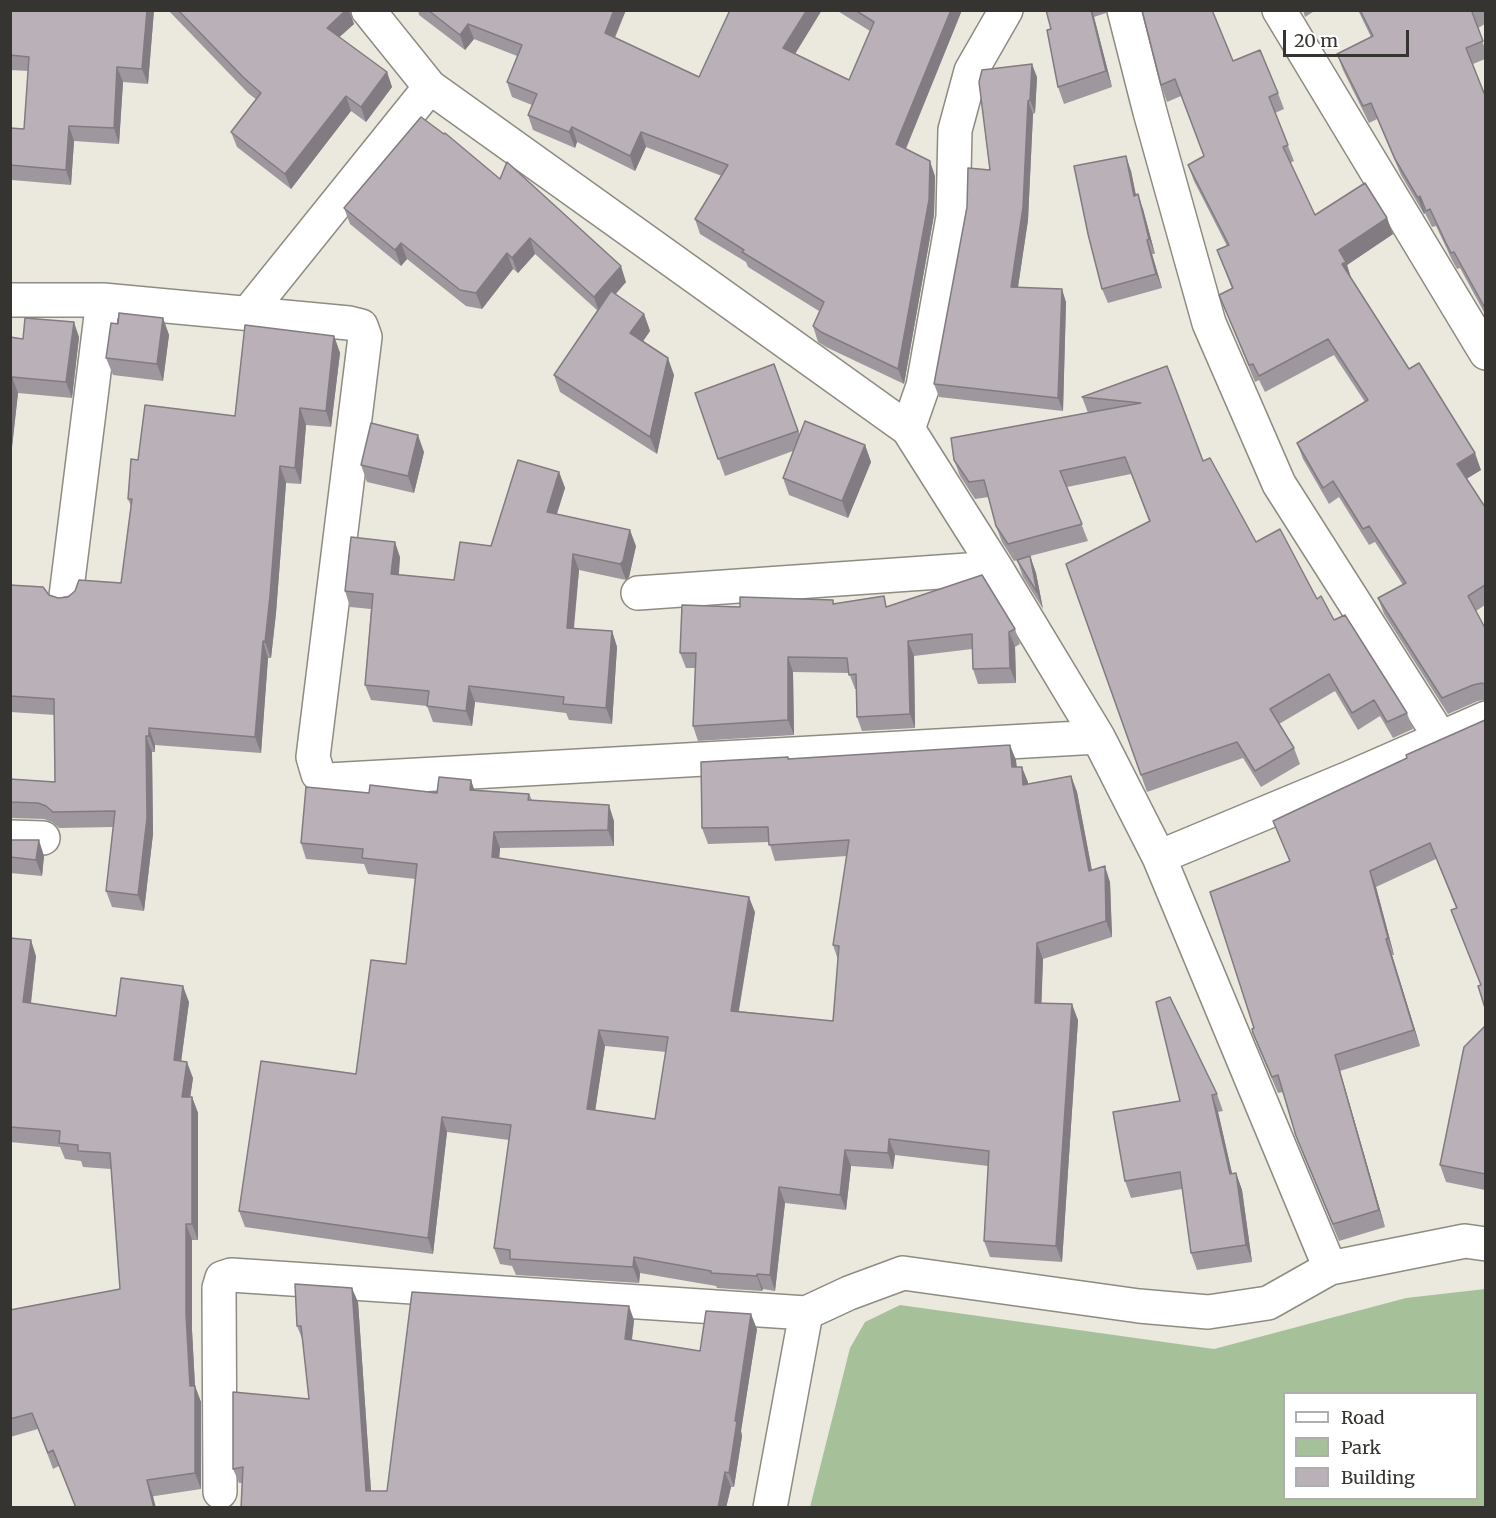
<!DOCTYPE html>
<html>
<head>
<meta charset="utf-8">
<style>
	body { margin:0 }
	#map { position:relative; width:1496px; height:1518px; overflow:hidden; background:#ebe9de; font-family:Merriweather,serif }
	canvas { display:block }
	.frame { position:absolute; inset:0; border:12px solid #353430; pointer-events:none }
	.legend { position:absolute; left:1283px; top:1392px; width:195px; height:108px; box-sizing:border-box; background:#fff; border:2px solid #aeaeac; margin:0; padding:8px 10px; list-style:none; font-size:18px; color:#353430 }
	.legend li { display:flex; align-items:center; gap:12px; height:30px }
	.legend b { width:30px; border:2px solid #aeaeac }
	.scale { position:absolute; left:1283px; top:30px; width:126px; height:27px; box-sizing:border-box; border:3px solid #353430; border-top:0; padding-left:8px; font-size:18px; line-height:21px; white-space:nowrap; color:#353430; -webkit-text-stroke:4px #fff; paint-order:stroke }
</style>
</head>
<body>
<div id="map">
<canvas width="1496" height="1518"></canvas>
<div class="frame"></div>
<ul class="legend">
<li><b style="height:8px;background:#fff"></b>Road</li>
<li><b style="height:16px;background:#a6c19a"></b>Park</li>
<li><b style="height:16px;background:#b9b0b8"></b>Building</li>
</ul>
<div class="scale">20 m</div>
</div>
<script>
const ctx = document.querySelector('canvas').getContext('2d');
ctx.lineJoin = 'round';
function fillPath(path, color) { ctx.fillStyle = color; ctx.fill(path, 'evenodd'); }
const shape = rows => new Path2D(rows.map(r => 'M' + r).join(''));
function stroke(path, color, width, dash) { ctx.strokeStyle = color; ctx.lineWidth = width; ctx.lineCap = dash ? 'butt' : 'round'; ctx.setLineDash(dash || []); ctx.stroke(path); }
fillPath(shape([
	[1485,1289,1485,1507,810,1507,850,1348,865,1322,900,1305,1214,1349,1406,1298],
	[1284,1394,1476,1394,1476,1498,1284,1498]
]), '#a6c19a');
const street = shape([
	[368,10,430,87,908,429,996,568,1098,737,1159,857,1330,1268],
	[1124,10,1150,112,1209,323,1279,484,1440,737],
	[1279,10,1486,353],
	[10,300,103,300],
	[248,313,430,87],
	[908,429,923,386,953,217,955,130,971,71,1006,10],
	[638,593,996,568],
	[66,596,103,300,349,323,361,326,365,337,313,757,318,774,328,780,1098,737],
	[10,837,43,838],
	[1159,857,1349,778,1486,718],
	[220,1492,219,1288,222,1278,231,1275,806,1313],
	[770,1508,806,1313,849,1293,903,1273,1139,1306,1208,1312,1268,1303,1330,1268,1465,1241,1486,1244]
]);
stroke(street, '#8e8c82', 36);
stroke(street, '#fff', 33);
fillPath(shape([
	[10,10,154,10,148,84,123,82,119,144,74,141,71,185,12,180,10,174,10,128,24,129,28,71,10,70],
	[168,10,349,10,354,24,339,37,387,72,392,87,366,122,351,111,291,189,237,147,231,132,257,100,248,93],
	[418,10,626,10,615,38,699,77,795,54,849,80,870,31,836,10,962,10,906,149,935,176,934,215,904,384,826,347,818,342,813,326,819,311,748,267,746,262,700,234,695,219,722,176,646,147,635,171,577,142,575,148,533,130,528,115,532,105,512,97,507,82,517,56,474,39,465,50,419,15],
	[1046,10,1106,10,1106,13,1094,17,1112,87,1064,104,1058,87,1051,29],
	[1142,10,1233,61,1278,93,1284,109,1275,113,1294,161,1290,163,1315,215,1387,218,1393,234,1347,265,1351,278,1409,369,1481,470,1466,479,1485,507,1485,605,1476,611,1485,628,1485,700,1478,701,1448,714,1384,614,1378,598,1403,585,1375,542,1369,545,1339,497,1329,504,1303,459,1297,443,1365,402,1334,355,1265,392,1259,380,1255,382,1219,295,1232,289,1217,250,1227,246,1194,181,1188,165,1204,156,1181,96,1167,102,1161,85],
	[1303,10,1316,10,1305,17],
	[1358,10,1485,10,1485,24,1478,28,1485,49,1485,59,1473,64,1484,93,1485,92,1485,314,1460,268,1457,269,1452,260,1436,226,1432,227,1425,213,1424,214,1401,175,1377,119,1369,123,1343,70,1337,54,1371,37],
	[1037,77,1035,113,1033,114,1028,220,1018,287,1066,302,1063,411,939,397,934,384,990,170],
	[1131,171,1136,195,1143,209,1155,254,1152,254,1162,288,1108,303,1102,289],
	[500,179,626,282,616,294,644,314,650,331,643,341,674,375,657,454,560,392,554,375,598,311,535,254,518,273,513,269,482,309,466,306,407,259,401,266,350,224,344,208],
	[163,318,169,335,163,381,113,375,106,358],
	[334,336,340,353,331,427,306,425,301,484,286,483,276,613,271,658,268,658,261,753,155,745,155,752,152,752,153,834,144,911,112,907,106,891,113,827,59,828,52,822,44,819,11,818,10,779,55,782,55,715,10,712,10,585,49,595,58,598,121,583,131,506,128,499,138,460,235,416],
	[10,337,23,339,79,337,72,398,18,393,10,465],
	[774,364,800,435,865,445,871,462,848,518,789,495,783,478,793,451,725,476,695,393],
	[1167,366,1203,461,1256,542,1317,599,1334,620,1407,713,1413,729,1393,738,1380,716,1358,730,1335,691,1279,724,1294,748,1300,764,1261,787,1243,758,1147,792,1066,564,1149,521,1131,474,1067,487,1088,541,1030,556,1036,573,1043,609,1023,577,1017,560,1020,559,1014,561,1002,542,996,526,989,497,975,499,960,476,954,460,1088,413,1082,397],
	[424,452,414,493,367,482,361,465],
	[559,472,565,488,557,514,636,546,629,577,626,580,579,570,574,629,612,631,617,647,612,724,569,720,566,713,475,702,472,726,433,722,427,706,371,700,365,685,371,609,350,607,345,591,400,557,399,575,454,580,491,546],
	[835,604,888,607,1015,629,1020,644,1015,647,1016,683,978,684,973,669,972,649,914,656,915,728,862,731,857,717,856,689,855,689,849,673,793,672,794,735,698,741,693,726,695,668,686,668,680,653,740,607],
	[1485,720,1481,985,1451,910,1456,908,1436,859,1376,887,1394,955,1392,955,1420,1046,1340,1071,1385,1227,1339,1241,1302,1152,1296,1136,1283,1092,1278,1093,1259,1049,1252,1029,1254,1028,1290,862,1273,821,1407,758,1406,755],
	[789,759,1016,760,1017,767,1028,782,1028,784,1071,776,1077,792,1092,870,1110,882,1112,937,1043,959,1041,1003,1078,1020,1062,1262,990,1257,984,1241,988,1166,895,1155,893,1169,851,1166,846,1210,785,1203,775,1291,763,1289,762,1291,717,1288,716,1286,640,1273,639,1283,516,1275,512,1266,500,1264,494,1248,509,1140,447,1132,433,1254,245,1227,239,1211,356,1074,406,964,416,879,368,874,364,864,306,859,301,843,369,793,437,793,471,780,474,790,529,794,532,800,614,821,614,846,500,848,499,858,755,912,739,1011,833,1021,838,960,833,945,847,856,775,861,769,842,708,844,702,828],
	[605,1046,666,1052,655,1119,595,1110],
	[10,840,44,856,42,876,10,873],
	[10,938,36,956,31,1004,116,1016,189,1002,181,1062,193,1078,190,1097,192,1097,198,1113,198,1240,192,1240,192,1330,195,1386,201,1402,201,1489,76,1508,59,1466,53,1469,38,1429,10,1437,10,1310,120,1289,111,1169,83,1167,81,1161,65,1159,60,1147,10,1142],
	[1485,1026,1485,1190,1446,1182,1440,1165],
	[1217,1094,1223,1111,1218,1112,1232,1173,1236,1173,1242,1190,1252,1262,1197,1270,1191,1253,1182,1189,1131,1198,1125,1181,1180,1101],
	[358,1302,371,1491,387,1491,634,1320,632,1340,700,1351,757,1329,741,1431,742,1436,734,1487,731,1487,726,1508,241,1508,242,1483,239,1483,233,1469,309,1399,303,1341,297,1326]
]), '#9f979e');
fillPath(shape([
	[147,10,154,10,148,84,142,69],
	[346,10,349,10,354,24,333,43,327,28],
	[614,10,626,10,610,48,605,33],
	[807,10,822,10,789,64,783,48],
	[951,10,962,10,901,160,896,144],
	[1091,10,1092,10,1094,17,1112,87,1106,71],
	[468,24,474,39,465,50,460,35],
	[1032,64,1037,77,1035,113,1030,100],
	[117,67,123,82,119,144,114,128],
	[387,72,392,87,366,122,361,107],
	[346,96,351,111,291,189,285,174],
	[1028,101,1033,114,1028,220,1016,300,1011,287],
	[69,126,74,141,71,185,66,170],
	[572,127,577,142,575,148,569,132],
	[641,132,646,147,635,171,630,156],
	[1126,156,1131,171,1139,211,1134,196],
	[930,161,935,176,934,215,904,384,898,369],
	[1138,194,1143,209,1155,254,1149,239],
	[1420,196,1425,213,1424,214,1418,198],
	[1387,218,1393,234,1347,265,1351,278,1342,264,1339,250],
	[530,238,535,254,518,273,512,258],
	[1147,240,1152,254,1162,288,1156,274],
	[401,243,407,259,401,266,395,250],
	[507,253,513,269,482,309,476,293],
	[621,266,626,282,599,312,594,297],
	[1062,289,1066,302,1063,411,1058,398],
	[644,314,650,331,637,350,630,333],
	[163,318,169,335,163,381,157,364],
	[74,322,79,337,72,398,66,382],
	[334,336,340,353,331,427,326,411],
	[668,358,674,375,657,454,650,437],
	[12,377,18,393,10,465,10,395],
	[300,408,306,425,301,484,295,468],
	[418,435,424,452,414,493,408,476],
	[865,445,871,462,848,518,842,501],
	[1475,453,1481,470,1463,481,1457,464],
	[280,466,286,483,276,613,271,658,265,642],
	[559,472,565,488,552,528,547,512],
	[630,530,636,546,629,577,626,580,620,564],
	[395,542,400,557,397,590,391,574],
	[573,554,579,570,572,644,567,628],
	[1030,556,1036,573,1043,609,1037,592],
	[612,631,617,647,612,724,606,708],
	[1009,632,1015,647,1016,683,1010,668],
	[263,641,268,658,261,753,255,737],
	[908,641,914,656,915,728,910,714],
	[788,657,793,672,794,735,788,720],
	[469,686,475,702,472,726,466,711],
	[149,728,155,745,155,752,149,736],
	[146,736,152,752,153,834,144,911,138,895],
	[1010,745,1016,760,1017,783,1012,767],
	[1022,767,1028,782,1029,801,1023,785],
	[1071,776,1077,792,1095,887,1089,871],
	[471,780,476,795,470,790],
	[609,805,614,821,614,846,608,830],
	[494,832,500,848,498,873,492,857],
	[39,840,44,856,42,876,36,860],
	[1105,866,1110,882,1112,937,1106,921],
	[1370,871,1376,887,1394,955,1388,938],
	[749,897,755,912,736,1026,731,1011],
	[1386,939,1392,955,1420,1046,1414,1030],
	[31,940,36,956,29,1018,23,1002],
	[1037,943,1043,959,1041,1019,1035,1003],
	[183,986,189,1002,179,1077,174,1060],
	[1072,1004,1078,1020,1062,1262,1056,1246],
	[599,1030,605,1046,593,1125,587,1109],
	[1335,1055,1340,1071,1385,1227,1379,1210],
	[187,1062,193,1078,188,1113,182,1097],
	[1212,1095,1218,1112,1236,1191,1230,1174],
	[192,1097,198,1113,198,1240,192,1224],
	[442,1117,447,1132,433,1254,428,1238],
	[889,1139,895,1155,893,1169,888,1153],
	[845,1150,851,1166,846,1210,840,1195],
	[1236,1173,1242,1190,1252,1262,1246,1245],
	[779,1187,785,1203,775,1291,770,1275],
	[186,1224,192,1240,192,1330,195,1386,201,1402,201,1489,195,1473,190,1386,186,1314],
	[634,1257,640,1273,639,1283,633,1267],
	[757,1274,763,1289,762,1291,757,1276],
	[352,1288,358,1302,372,1505,366,1491],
	[629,1306,634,1320,630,1354,625,1339],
	[751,1314,757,1329,741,1431,742,1436,734,1487,729,1473,735,1421],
	[725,1472,731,1487,726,1508,718,1508],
	[147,1480,153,1496,156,1508,154,1508]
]), '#827b81');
const building = shape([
	[10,10,147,10,142,69,117,67,114,128,69,126,66,170,10,165,10,128,24,129,29,57,10,55,10,10],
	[178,10,346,10,327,28,387,72,361,107,346,96,285,174,231,132,261,93,243,77,178,10],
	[428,10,614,10,605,33,699,77,730,10,807,10,783,48,849,80,874,22,855,10,951,10,896,144,930,161,929,200,898,369,821,332,813,326,824,302,742,252,744,250,695,219,728,165,641,132,630,156,572,127,569,132,528,115,537,94,507,82,522,45,468,24,460,35,428,10],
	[1046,10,1091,10,1106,71,1058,87,1047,30,1051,29,1046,10],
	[1142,10,1212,10,1233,61,1260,50,1278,93,1269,97,1288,145,1283,147,1315,215,1365,183,1387,218,1339,250,1346,262,1342,264,1409,369,1419,363,1475,453,1457,464,1485,507,1485,585,1468,596,1485,628,1485,685,1482,683,1473,685,1442,698,1378,598,1406,583,1369,526,1363,529,1333,481,1323,488,1297,443,1368,400,1328,339,1259,376,1253,364,1249,365,1219,295,1233,288,1217,250,1229,245,1188,165,1204,156,1175,79,1161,85,1142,10],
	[1360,10,1474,10,1472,12,1483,41,1466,48,1484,93,1485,92,1485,308,1454,252,1451,253,1446,243,1430,209,1426,211,1420,196,1418,198,1395,159,1371,103,1363,106,1337,54,1373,36,1360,10],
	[1032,64,1030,100,1028,101,1023,207,1011,287,1062,289,1058,398,934,384,967,207,968,168,990,170,979,82,982,70,1032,64],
	[421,117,444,134,445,133,500,179,507,162,621,266,594,297,530,238,512,258,507,253,476,293,460,290,401,243,395,250,344,208,421,117],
	[1126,156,1134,196,1138,194,1149,239,1147,240,1156,274,1102,289,1088,234,1074,166,1126,156],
	[611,291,644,314,630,333,668,358,650,437,554,375,611,291],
	[119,313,163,318,157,364,106,358,111,323,118,324,119,313],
	[25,318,74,322,66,382,12,377,10,395,10,337,23,339,25,318],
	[245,325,334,336,326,411,300,408,295,468,280,466,270,596,265,642,263,641,255,737,149,728,149,736,146,736,147,818,138,895,106,891,115,811,53,812,46,806,38,803,10,802,10,779,55,782,54,699,10,696,10,585,43,587,49,595,58,598,68,597,75,591,79,580,121,583,132,499,128,499,131,459,138,460,145,405,235,416,245,325],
	[774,364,798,431,718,459,695,393,774,364],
	[1167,366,1203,461,1210,458,1256,542,1280,529,1317,599,1321,596,1334,620,1345,615,1407,713,1387,722,1374,700,1352,713,1329,674,1270,709,1294,748,1255,771,1237,742,1141,775,1066,564,1150,521,1125,457,1060,471,1082,524,1008,544,996,526,984,480,969,482,954,460,951,438,1141,403,1082,397,1167,366],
	[805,421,865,445,842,501,783,478,805,421],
	[371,423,418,435,408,476,361,465,371,423],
	[518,460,559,472,547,512,630,530,623,561,620,564,573,554,567,628,612,631,606,708,563,704,564,697,469,686,466,711,427,706,429,691,365,685,373,594,345,591,351,537,395,542,391,574,454,580,460,542,491,546,518,460],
	[1030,556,1037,592,1017,560,1030,556],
	[982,575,1015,629,1009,632,1010,668,973,669,972,634,908,641,910,714,857,717,856,674,849,675,847,658,788,657,788,720,693,726,696,653,680,653,682,605,740,607,740,597,833,600,833,604,884,596,886,607,982,575],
	[1485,720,1485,1008,1478,986,1481,985,1451,910,1457,908,1430,843,1370,871,1388,938,1386,939,1414,1030,1335,1055,1379,1210,1333,1224,1296,1136,1278,1075,1272,1077,1253,1033,1252,1029,1254,1028,1210,892,1290,861,1273,821,1407,758,1406,755,1485,720],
	[1010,745,1012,767,1022,767,1023,785,1071,776,1089,871,1105,866,1106,921,1037,943,1035,1003,1072,1004,1056,1246,984,1241,989,1151,889,1139,888,1153,845,1150,840,1195,779,1187,770,1275,757,1274,757,1276,711,1273,711,1271,634,1257,633,1267,510,1259,510,1250,494,1248,511,1125,442,1117,428,1238,239,1211,261,1061,356,1074,371,960,406,964,417,864,362,858,363,849,301,843,306,787,369,793,370,785,437,793,439,777,471,780,470,790,529,794,528,800,609,805,608,830,494,832,492,857,749,897,731,1011,833,1021,839,946,833,945,849,840,769,845,768,827,702,828,701,762,788,757,788,759,1010,745],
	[599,1030,668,1037,655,1119,587,1109,599,1030],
	[10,840,39,840,36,860,10,857,10,840],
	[10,938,31,940,23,1002,116,1016,121,978,183,986,174,1060,187,1062,182,1097,192,1097,192,1224,186,1224,186,1314,190,1386,195,1386,195,1473,147,1480,154,1508,76,1508,53,1450,48,1453,32,1413,10,1419,10,1310,120,1289,110,1153,78,1151,78,1145,59,1143,60,1131,10,1127,10,938],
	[1170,997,1217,1094,1212,1095,1230,1174,1236,1173,1246,1245,1191,1253,1180,1172,1125,1181,1113,1112,1180,1101,1156,1002,1170,997],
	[1485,1026,1485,1174,1440,1165,1464,1047,1485,1026],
	[295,1284,352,1288,366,1491,387,1491,412,1292,629,1306,625,1339,700,1351,706,1311,751,1314,735,1421,737,1421,729,1473,725,1472,718,1508,241,1508,243,1467,233,1469,233,1392,309,1399,301,1326,297,1326,295,1284]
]);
fillPath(building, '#b9b0b8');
stroke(building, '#827b81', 1.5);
</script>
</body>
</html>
